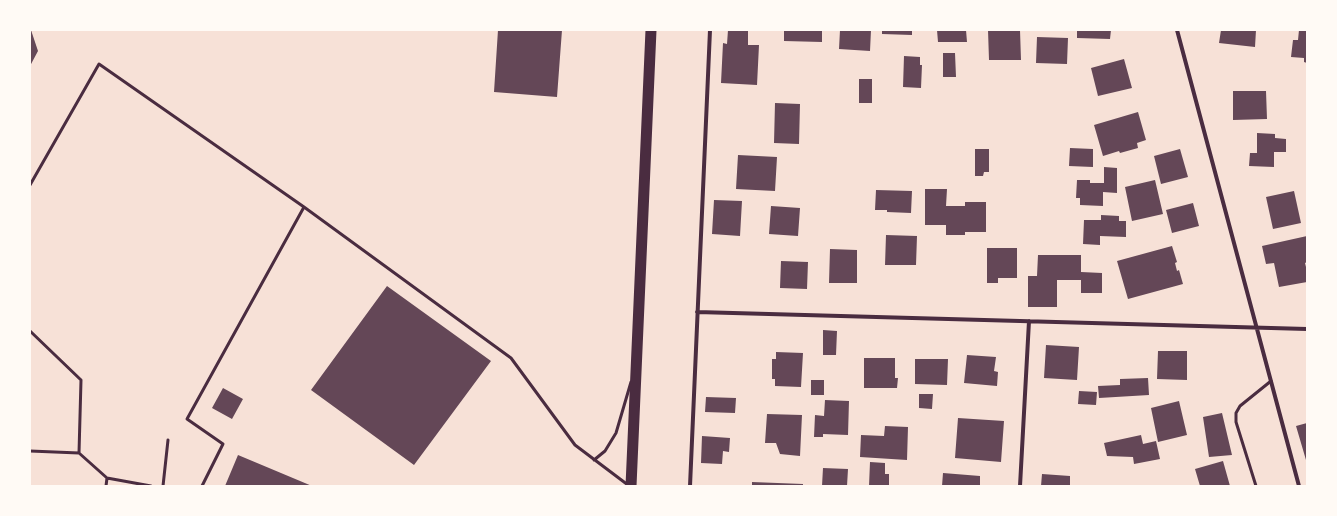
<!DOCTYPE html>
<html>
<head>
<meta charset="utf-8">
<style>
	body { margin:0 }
	#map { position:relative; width:1337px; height:516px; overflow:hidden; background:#f7e1d7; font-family:"Fira Sans Condensed",sans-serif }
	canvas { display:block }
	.frame { position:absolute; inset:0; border:31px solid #fffaf5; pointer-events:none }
</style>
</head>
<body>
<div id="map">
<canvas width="1337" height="516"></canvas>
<div class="frame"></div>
</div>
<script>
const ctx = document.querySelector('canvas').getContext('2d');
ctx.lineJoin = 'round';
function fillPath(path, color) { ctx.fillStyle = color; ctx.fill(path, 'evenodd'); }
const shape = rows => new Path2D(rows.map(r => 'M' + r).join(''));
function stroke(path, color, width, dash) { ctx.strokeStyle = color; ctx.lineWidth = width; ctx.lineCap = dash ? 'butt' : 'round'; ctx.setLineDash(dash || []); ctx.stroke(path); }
fillPath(shape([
	[30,30,31,30,38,51,30,66],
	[498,30,562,30,557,97,494,92],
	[728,30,748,30,748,45,759,45,757,85,721,83,723,43,727,44],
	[784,30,822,30,822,42,784,41],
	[840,30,871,30,870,51,839,49],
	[882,30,912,30,912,35,882,34],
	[937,30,966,30,967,42,938,42],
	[988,30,1020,30,1021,60,989,60],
	[1077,30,1111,30,1110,39,1077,38],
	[1221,30,1256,30,1255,47,1219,43],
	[1299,30,1307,30,1307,63,1304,62,1304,58,1291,57,1293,40,1298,40],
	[1037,37,1068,38,1067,64,1036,63],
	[943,53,955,53,956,77,943,77],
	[904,56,920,57,920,65,922,65,921,88,903,87],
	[1124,59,1132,88,1098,96,1091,68],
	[859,79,872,79,872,103,859,103],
	[1233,91,1266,91,1267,119,1233,120],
	[775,103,800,104,799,144,774,143],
	[1138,112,1146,140,1137,143,1138,148,1120,153,1119,151,1103,156,1094,125],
	[1257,133,1275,134,1275,138,1286,139,1286,152,1274,152,1274,167,1249,166,1250,153,1257,153],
	[1070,148,1093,149,1093,167,1069,166],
	[975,149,989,149,989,172,984,172,983,176,975,176],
	[1180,149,1188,177,1161,184,1154,156],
	[738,155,777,157,775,191,736,189],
	[1104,167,1117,168,1117,193,1103,192,1103,206,1080,205,1080,198,1076,198,1077,180,1090,180,1090,183,1104,183],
	[1155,180,1163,214,1132,221,1125,187],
	[925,189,947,189,946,206,965,206,965,202,986,202,986,232,965,232,965,235,946,235,946,225,925,225],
	[876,190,912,191,911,213,887,212,887,210,875,210],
	[1294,191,1301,223,1273,229,1266,197],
	[714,200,742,201,740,236,712,234],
	[1193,203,1199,226,1172,233,1166,210],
	[771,206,800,208,798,236,769,234],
	[1101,215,1119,216,1119,221,1126,221,1126,237,1100,236,1100,245,1083,244,1084,220,1101,220],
	[886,235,917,236,916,265,885,265],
	[1307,236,1307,262,1305,263,1307,271,1307,282,1279,287,1274,263,1266,264,1262,246],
	[1172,246,1177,262,1175,263,1177,271,1179,270,1183,284,1128,299,1117,261],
	[987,248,1017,248,1017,278,998,278,998,283,987,283],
	[830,249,857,250,857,283,829,283],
	[1038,255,1081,255,1081,272,1102,273,1102,293,1081,293,1081,280,1057,280,1057,307,1028,307,1028,276,1037,276],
	[781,261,808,262,807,289,780,288],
	[387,286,491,361,414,465,311,390],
	[823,330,837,331,836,355,823,355],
	[1046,345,1079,347,1077,380,1044,378],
	[1158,351,1187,351,1187,380,1157,379],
	[776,352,803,353,801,387,775,386,775,379,772,379,772,359,776,359],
	[967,355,996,357,994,371,998,372,997,386,964,383],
	[864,358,895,358,895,378,898,378,897,388,864,388],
	[915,359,948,359,947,385,915,384],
	[1148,378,1149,395,1099,398,1098,386,1120,385,1120,379],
	[811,380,824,380,824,395,811,395],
	[223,388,243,399,232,419,212,408],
	[1079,391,1097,392,1096,405,1078,404],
	[919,394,933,394,932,409,919,408],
	[706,397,736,398,735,413,705,412],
	[825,400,849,401,848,435,823,434,823,437,814,437,815,415,824,416],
	[1179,401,1187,435,1158,442,1151,408],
	[1222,413,1232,455,1209,457,1203,417],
	[767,414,802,415,800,456,780,454,776,443,765,443],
	[958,418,1004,421,1001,462,955,458],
	[1307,423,1307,460,1306,460,1296,426],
	[885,426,908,427,907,460,860,457,861,435,884,436],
	[1141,435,1143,444,1156,441,1160,459,1134,464,1133,457,1107,456,1104,443],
	[702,436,730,438,729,452,723,451,722,464,701,463],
	[238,455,312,486,225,486],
	[1223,461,1230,486,1200,486,1195,469],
	[870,462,885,463,885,474,889,474,889,486,869,486],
	[823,468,848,469,847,486,822,486],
	[943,473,980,476,980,486,942,486],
	[1042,474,1070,476,1070,486,1041,486],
	[752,482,803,484,803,486,752,486]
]), '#644757');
stroke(shape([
	[30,185,99,64,304,207,511,358,575,445,628,485],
	[30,331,81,380,79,453],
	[30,451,79,453,107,478,106,486],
	[594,460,605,451,616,433,631,382],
	[107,478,151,486],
	[163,486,168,440],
	[202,486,223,444,187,419,304,207],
	[1256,486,1236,422,1236,413,1240,406,1271,381]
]), '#4a2c40', 3);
stroke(shape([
	[1177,30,1299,486],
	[697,312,1307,329],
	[690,486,710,30],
	[1020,486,1029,321]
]), '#4a2c40', 4);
stroke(shape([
	[631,486,651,30]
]), '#4a2c40', 11);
</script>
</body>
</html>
